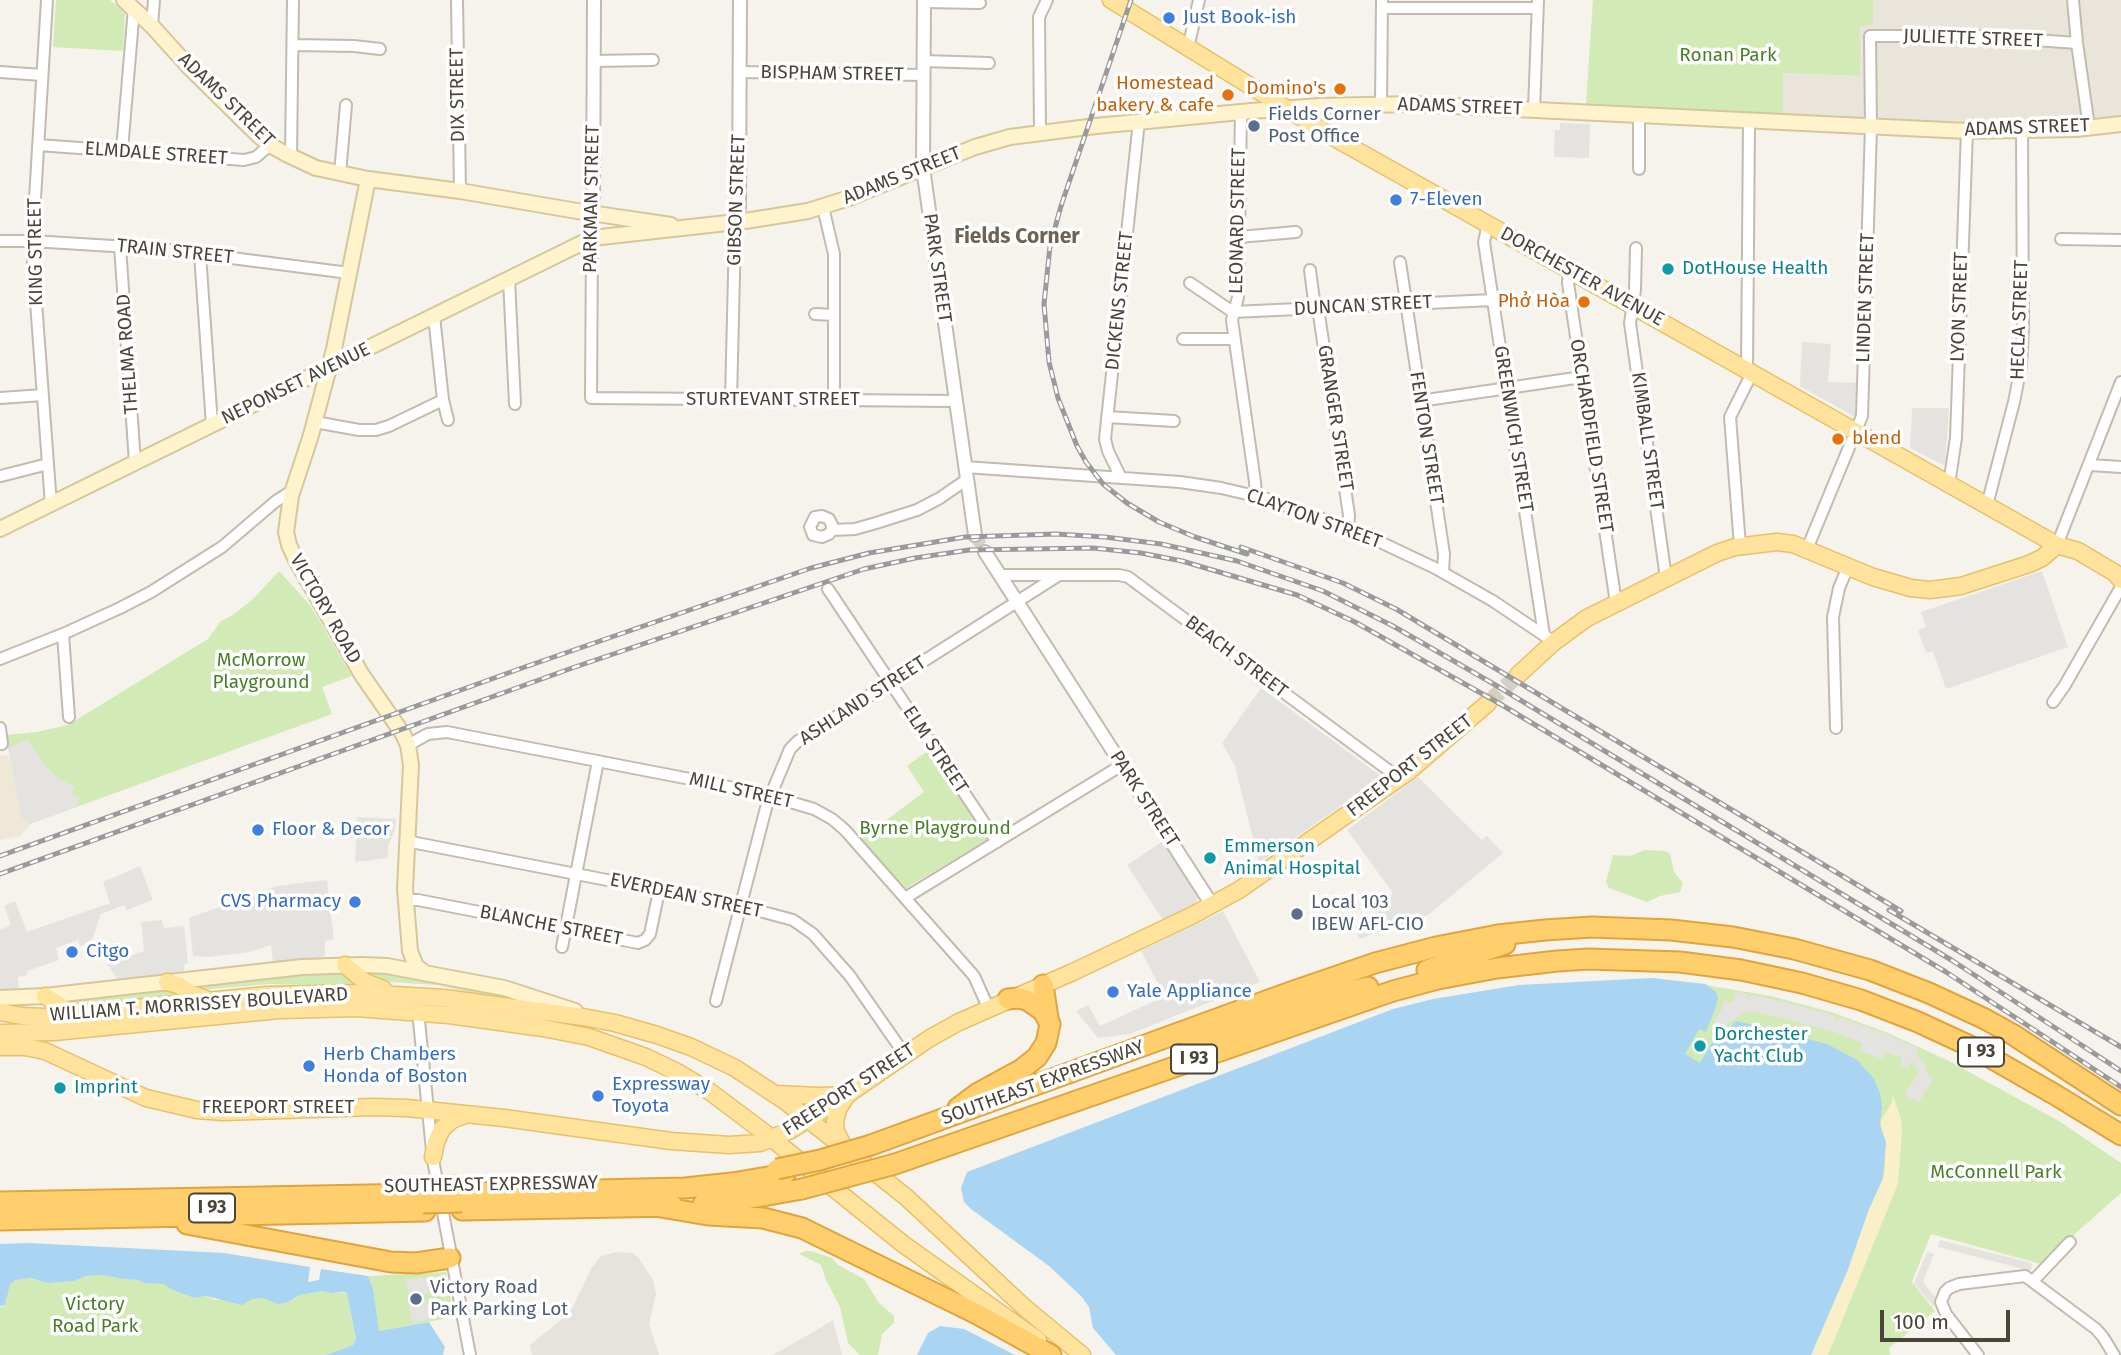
<!DOCTYPE html>
<html>
<head>
<meta charset="utf-8">
<style>
	body { margin:0 }
	#map { position:relative; width:2121px; height:1355px; overflow:hidden; background:#f6f3ec; font-family:"Fira Sans",sans-serif }
	canvas { display:block }
	.scale { position:absolute; left:1880px; top:1310px; width:130px; height:32px; box-sizing:border-box; border:4px solid #4b4439; border-top:0; padding-left:9px; font-size:21px; line-height:24px; white-space:nowrap; color:#4b4439; -webkit-text-stroke:5px #fff; paint-order:stroke }
</style>
</head>
<body>
<div id="map">
<canvas width="2121" height="1355"></canvas>
<div class="scale">100 m</div>
</div>
<script>
const ctx = document.querySelector('canvas').getContext('2d');
ctx.lineJoin = 'round';
function fillPath(path, color) { ctx.fillStyle = color; ctx.fill(path, 'evenodd'); }
const shape = rows => new Path2D(rows.map(r => 'M' + r).join(''));
function stroke(path, color, width, dash) { ctx.strokeStyle = color; ctx.lineWidth = width; ctx.lineCap = dash ? 'butt' : 'round'; ctx.setLineDash(dash || []); ctx.stroke(path); }
function drawText(font, color, halo, rows, align = 'center') {
  ctx.font = font + ' "Fira Sans",sans-serif'; ctx.lineWidth = 7; ctx.setLineDash([]); ctx.textBaseline = 'middle'; ctx.strokeStyle = halo; ctx.fillStyle = color; for (const [text, x, y, turn = 0] of rows) {
    ctx.save(); ctx.translate(x, y); ctx.rotate((+turn || 0) * Math.PI / 180); ctx.textAlign = isNaN(turn) ? turn : align; if (halo) ctx.strokeText(text, 0, 0); ctx.fillText(text, 0, 0); ctx.restore();
  }
}
fillPath(shape([
	[1873,0,2121,0,2121,117,2078,123,1996,126,1783,114,1783,73,1859,76,1860,25,1873,25]
]), '#eae5da');
fillPath(shape([
	[616,1252,632,1253,638,1257,653,1280,656,1294,649,1324,659,1355,532,1355,530,1345,565,1317,573,1307,591,1269,601,1256],
	[833,1320,842,1355,773,1355,820,1328]
]), '#e6e2dd');
fillPath(shape([
	[9,755,21,817,30,824,21,836,0,840,0,756]
]), '#efe8d6');
fillPath(shape([
	[56,0,110,0,125,13,123,51,53,47],
	[1593,0,1873,0,1873,25,1860,26,1860,76,1783,73,1783,114,1586,104],
	[279,571,310,605,352,676,322,687,332,714,30,824,21,817,6,735,37,732,68,725,208,639,221,621,233,615,254,598],
	[929,750,989,839,906,888,861,839,924,792,907,766],
	[1645,850,1665,851,1670,854,1674,872,1683,883,1680,892,1660,896,1647,902,1609,888,1606,882,1613,855,1630,856],
	[345,971,360,983,326,985,269,984,200,990,193,986,313,972],
	[360,971,385,971,518,997,535,1003,481,995,437,985,375,981],
	[1705,984,1711,986,1771,996,1834,1013,1888,1033,1947,1060,2059,1121,2121,1163,2121,1193,2041,1264,1931,1234,1912,1282,1935,1311,1889,1348,1890,1355,1811,1355,1847,1272,1865,1221,1709,1081,1663,1032],
	[173,987,179,993,178,996,103,1004,89,1002,64,1003,61,1000],
	[805,1251,811,1251,832,1258,838,1265,864,1279,879,1303,894,1316,894,1323,882,1334,878,1355,860,1355,848,1343,840,1307,826,1280,821,1265,799,1254],
	[446,1272,454,1317,379,1331,373,1288,368,1276],
	[102,1275,123,1279,138,1280,145,1283,164,1284,172,1289,194,1298,206,1296,215,1300,263,1298,288,1302,300,1295,323,1291,332,1293,347,1293,356,1339,353,1345,326,1355,0,1355,0,1306,3,1307,7,1300,6,1294,10,1284,16,1280,31,1278,48,1283,74,1281,86,1276]
]), '#d2eab5');
fillPath(shape([
	[1893,1096,1901,1118,1902,1132,1898,1184,1828,1355,1811,1355,1847,1272,1869,1209,1883,1178,1885,1164,1883,1133,1880,1121,1892,1103]
]), '#f9efc9');
fillPath(shape([
	[1560,123,1590,124,1589,158,1554,157,1555,130,1560,130],
	[1802,342,1831,344,1828,382,1857,383,1855,417,1800,386],
	[1912,408,1949,408,1945,463,1943,465,1910,448],
	[2042,571,2068,647,1946,689,1933,651,1926,653,1918,630,1926,627,1921,612],
	[1261,688,1382,777,1259,863,1235,766,1222,743],
	[28,739,43,763,57,777,75,787,72,794,80,798,76,807,30,824,21,817,8,748],
	[1418,777,1482,840,1487,836,1503,853,1428,915,1359,939,1355,927,1382,909,1393,893,1347,830],
	[357,817,396,819,395,829,388,846,388,858,355,862],
	[1162,842,1198,896,1196,903,1163,920,1127,865],
	[140,866,153,900,127,910,124,905,101,914,91,942,80,946,78,940,56,948,59,960,27,971,28,975,18,977,19,993,0,995,0,930,11,925,4,906,15,901,27,932,110,903,103,882],
	[327,880,334,939,325,941,325,959,273,962,271,945,250,952,209,957,193,956,189,918,277,886],
	[1223,911,1260,982,1130,1034,1098,1038,1076,1011,1088,1005,1100,1026,1159,999,1163,993,1141,951],
	[162,920,164,928,184,926,188,963,184,964,185,975,120,982,107,964,144,951,141,922],
	[1736,992,1747,994,1747,1002,1750,995,1776,1000,1836,1016,1835,1024,1839,1017,1886,1034,1918,1048,1916,1054,1925,1063,1927,1073,1934,1078,1919,1102,1913,1099,1909,1101,1905,1093,1917,1076,1918,1071,1914,1062,1911,1062,1908,1068,1900,1065,1902,1058,1886,1052,1883,1059,1860,1051,1862,1043,1837,1033,1786,1019,1753,1012,1743,1013,1723,1027,1713,1021,1721,1011,1724,1001,1733,1003],
	[1940,1240,2032,1263,2031,1271,1938,1247],
	[1927,1252,1934,1254,1923,1282,1938,1301,1933,1306,1914,1283],
	[437,1277,438,1284,448,1281,449,1289,426,1293,423,1297,427,1305,436,1303,438,1317,412,1323,406,1279]
]), '#e5e3e0');
fillPath(shape([
	[1652,978,1705,984,1716,992,1718,998,1716,1006,1706,1032,1699,1029,1685,1054,1700,1063,1715,1038,1737,1021,1827,1044,1857,1060,1874,1079,1880,1093,1882,1106,1880,1126,1886,1142,1883,1178,1869,1209,1847,1272,1811,1355,1116,1355,1093,1328,1089,1307,1081,1296,1049,1266,971,1209,964,1202,961,1188,967,1172,1393,1009,1433,999,1519,985],
	[29,1243,224,1253,310,1267,308,1282,319,1280,321,1269,368,1276,373,1288,379,1331,429,1322,445,1347,443,1355,326,1355,353,1345,356,1339,347,1293,344,1292,332,1293,323,1291,300,1295,288,1302,278,1304,263,1298,252,1299,242,1305,206,1296,194,1298,171,1289,164,1284,145,1283,138,1280,123,1279,102,1275,86,1276,74,1281,48,1283,31,1278,16,1280,10,1284,5,1305,0,1306,0,1244],
	[940,1326,964,1329,1015,1355,917,1355,928,1333]
]), '#a9d4f2');
stroke(shape([
	[975,535,985,552]
]), '#d4d0c8', 12, [12, 6]);
stroke(shape([
	[1488,703,1518,675]
]), '#d4d0c8', 16, [16, 8]);
const minor = shape([
	[47,0,32,248,51,505],
	[457,0,460,191],
	[2073,0,2077,43,2089,127],
	[924,2,980,3],
	[1382,8,1537,8],
	[152,26,154,0],
	[294,45,354,46,380,49],
	[1188,48,1199,0],
	[593,61,653,60],
	[924,61,989,63],
	[0,72,42,75],
	[740,72,923,75],
	[1381,105,1382,0],
	[1241,111,1238,297,1232,320,1255,482,1256,496],
	[1534,111,1538,0],
	[1040,133,1039,17,1047,0],
	[38,145,244,160,256,157,270,145],
	[122,150,134,8],
	[291,157,293,0],
	[1639,169,1639,116],
	[340,174,346,105],
	[823,207,834,254,834,400],
	[1488,224,1484,242,1544,635],
	[1239,237,1296,232],
	[592,238,591,398,955,401],
	[2061,239,2121,240],
	[0,241,32,241,161,249,349,273],
	[120,246,135,463],
	[1636,248,1635,290,1630,323,1666,578],
	[200,254,212,425],
	[1400,262,1444,554,1443,572],
	[1310,270,1315,308],
	[1569,270,1568,283,1616,603],
	[509,279,515,404],
	[1190,283,1233,312,1493,300],
	[1318,308,1349,515,1348,528],
	[815,314,834,315],
	[434,316,443,400,448,420],
	[1183,339,1234,339],
	[1747,370,1749,121],
	[0,398,43,395],
	[731,399,735,234,737,222],
	[1420,401,1582,377],
	[1107,417,1174,421],
	[315,422,359,430,376,430,389,426,443,400],
	[2090,465,2121,467],
	[965,467,1180,482,1221,488,1264,498,1359,532,1435,568,1493,601,1554,642],
	[1,476,48,464],
	[1121,478,1108,451,1105,439,1139,121],
	[1949,484,1956,438,1967,131],
	[1987,505,2014,402,2021,366,2023,328,2022,130],
	[832,530,832,525,829,519,822,516,815,517,810,527,813,535,822,537,829,534,832,530,855,529,876,523,917,510,940,498,966,480],
	[2057,545,2121,382],
	[1740,546,1730,417,1752,373],
	[1807,549,1862,416,1871,127,1870,36,1979,36,2077,43],
	[1000,575,1119,575,1128,577,1399,778],
	[828,589,997,842],
	[63,634,69,717],
	[0,659,63,634,120,608,151,592,222,547,276,501,292,491],
	[2053,702,2065,685,2121,587],
	[0,728,2,744,0,744],
	[1836,728,1833,617,1839,588,1848,567],
	[408,745,428,734,447,732,716,784,770,796,814,809,832,819,845,830,905,898,974,976,988,1007],
	[406,841,741,906,793,920,813,934,850,976,905,1055],
	[905,898,1122,765],
	[406,900,418,900,638,943,645,940,650,934,659,891],
	[562,947,598,761],
	[716,1001,767,804,790,749,798,741,1059,575],
	[418,1011,433,1160,470,1355],
	[2033,1281,2070,1242],
	[1978,1355,1946,1314,1941,1302,1945,1292,1949,1288,1959,1284,2025,1276,2096,1329,2103,1337,2114,1355]
]);
const tertiary = shape([
	[924,0,923,168,975,535],
	[593,213,594,0],
	[737,222,739,206,740,0],
	[985,552,1212,905]
]);
const secondary = shape([
	[124,0,152,26,189,67,258,135,270,145,286,154,316,168,368,179,460,191,577,211,671,225],
	[368,179,334,349,311,435,291,496,286,532,289,545,296,560,362,675,403,734,408,745,411,765,405,889,410,951,416,966,425,973],
	[0,529,592,238,745,221,808,211,849,198,975,147,1010,137,1096,126,1251,111,1320,106,1413,104,1967,131,2077,129,2121,124],
	[0,998,45,996,302,967,362,965,387,966,504,988,575,1011]
]);
const primary = shape([
	[1111,0,1333,137,2057,545,2078,551,2115,573,2121,580],
	[1518,675,1554,642,1587,618,1717,553,1735,547,1777,542,1793,544,1873,577,1911,588,1930,590,1961,586,2029,564,2042,558,2057,545],
	[345,965,365,982,383,989],
	[167,982,178,985,192,994,206,999],
	[45,996,67,1010,76,1012],
	[0,1012,22,1016,45,1017,267,995,362,993,444,998,583,1017,615,1023,657,1035,691,1047,735,1068,785,1101,906,1197,1024,1307,1082,1355],
	[0,1033,54,1032,279,1010,356,1008,449,1015,543,1028,589,1037,646,1057,677,1072,709,1091,765,1133,903,1244,1038,1340],
	[0,1047,25,1047,45,1051,146,1098,197,1110,223,1112,373,1107,407,1108,504,1118,671,1141,729,1145,760,1143,791,1130,847,1095,930,1038,959,1022,1073,972,1191,916,1239,890,1408,772,1488,703],
	[776,1094,819,1096,844,1095],
	[843,1145,836,1132,835,1122,838,1109,847,1095],
	[433,1157,436,1142,442,1129,452,1120,465,1115]
]);
const motorway = shape([
	[1427,970,1505,944],
	[1043,985,1048,1018],
	[1190,1043,1313,1000,1368,987],
	[958,1108,978,1093,1022,1069,1037,1057,1046,1043,1050,1024,1043,1011,1027,1000,1019,998,1008,999],
	[871,1145,1288,993,1375,963,1436,947,1498,935,1545,930,1592,927,1671,930,1733,937,1794,949,1870,970,1929,993,1985,1019,2012,1034,2121,1105],
	[895,1164,1393,991,1438,979,1497,968,1557,961,1589,959,1680,962,1741,970,1802,983,1861,1000,1918,1022,1972,1047,2054,1094,2121,1135],
	[461,1193,685,1188,732,1183,785,1174],
	[0,1202,420,1194],
	[703,1204,757,1197,802,1189],
	[661,1207,708,1215,763,1218,802,1228,977,1314,1051,1355],
	[462,1210,673,1206],
	[0,1220,425,1211],
	[187,1224,391,1262,416,1263,450,1258]
]);
stroke(minor, '#c2bbae', 14);
stroke(tertiary, '#c2bbae', 16);
stroke(secondary, '#d6c79b', 18);
stroke(primary, '#e6c16a', 19);
stroke(motorway, '#e0a43c', 23);
stroke(minor, '#fff', 10);
stroke(tertiary, '#fff', 12);
stroke(secondary, '#fff3cd', 14);
stroke(primary, '#ffe39c', 16);
stroke(motorway, '#ffcf6e', 19);
const rail = shape([
	[1131,0,1061,206,1050,246,1044,304,1049,362,1058,398,1077,446,1086,462,1103,484,1127,503,1159,522,1195,537,1247,554],
	[1241,547,1343,583,1396,609,1901,911],
	[0,856,522,668,811,568,869,553,965,537,1056,534,1105,537,1161,544,1237,561,1323,591,1393,626,1492,683,1953,961,2121,1071],
	[0,874,575,667,864,569,915,558,969,550,1093,548,1141,553,1182,561,1297,595,1355,622,1502,705,1946,972,2121,1087],
	[1889,910,2121,1047]
]);
stroke(rail, '#9a9a9a', 5);
stroke(rail, '#fff', 2.5, [8]);
const motorwayBridge = shape([
	[777,1169,820,1160,871,1145],
	[419,1187,460,1186],
	[802,1189,895,1164],
	[423,1203,462,1202]
]);
stroke(motorwayBridge, '#e0a43c', 23, []);
stroke(motorwayBridge, '#ffcf6e', 19);
for (const [x, y, r, color] of [
	[1169,18,7,"#3f7fe0"],
	[1340,89,7,"#e8710a"],
	[1228,95,7,"#e8710a"],
	[1254,126,7,"#5c6f8a"],
	[1396,200,7,"#3f7fe0"],
	[1668,269,7,"#0f9aa8"],
	[1584,302,7,"#e8710a"],
	[1838,439,7,"#e8710a"],
	[258,830,7,"#3f7fe0"],
	[1210,858,7,"#0f9aa8"],
	[355,902,7,"#3f7fe0"],
	[1297,914,7,"#5c6f8a"],
	[72,952,7,"#3f7fe0"],
	[1113,992,7,"#3f7fe0"],
	[1700,1046,7,"#0f9aa8"],
	[309,1066,7,"#3f7fe0"],
	[60,1088,7,"#0f9aa8"],
	[598,1096,7,"#3f7fe0"],
	[416,1299,7,"#5c6f8a"]
]) { const dot = new Path2D(); dot.arc(x, y, r, 0, 2 * Math.PI); ctx.fillStyle = color; ctx.fill(dot); stroke(dot, '#fff', 2.5); }
for (const [x, y, w] of [
	[1981,1052,46],
	[1194,1059,46],
	[212,1208,46]
]) { const box = new Path2D(); box.roundRect(x - w / 2, y - 14.5, w, 29, 5); ctx.fillStyle = '#fff'; ctx.fill(box); stroke(box, '#4b4439', 2); }
drawText('bold 18px', '#4b4439', null, [
	["I 93",1981,1052],
	["I 93",1194,1059],
	["I 93",212,1208]
]);
drawText('19px', '#366cbe', '#fff', [
	["Just Book-ish",1183,18],
	["7-Eleven",1410,200],
	["Floor & Decor",272,830],
	["CVS Pharmacy",341,902,"right"],
	["Citgo",86,952],
	["Yale Appliance",1127,992],
	["Herb Chambers",323,1055],
	["Honda of Boston",323,1077],
	["Expressway",612,1085],
	["Toyota",612,1107]
], 'left');
drawText('19px', '#4b4439', '#fff', [
	["JULIETTE STREET",1973,39,2],
	["BISPHAM STREET",832,74,1],
	["DIX STREET",458,95,-91],
	["ADAMS STREET",226,100,44],
	["ADAMS STREET",1460,107,2],
	["ADAMS STREET",2027,128,-2],
	["ELMDALE STREET",156,154,4],
	["ADAMS STREET",902,176,-22],
	["PARKMAN STREET",592,199,-89],
	["GIBSON STREET",737,200,-88],
	["LEONARD STREET",1238,221,-89],
	["KING STREET",36,252,-91],
	["TRAIN STREET",175,252,6],
	["PARK STREET",937,268,82],
	["DORCHESTER AVENUE",1582,277,29],
	["LINDEN STREET",1866,298,-88],
	["DICKENS STREET",1120,301,-84],
	["DUNCAN STREET",1363,306,-3],
	["LYON STREET",1960,307,-88],
	["HECLA STREET",2020,320,-88],
	["THELMA ROAD",128,354,-94],
	["NEPONSET AVENUE",296,384,-26],
	["STURTEVANT STREET",773,400],
	["GRANGER STREET",1335,418,81],
	["GREENWICH STREET",1513,429,81],
	["ORCHARDFIELD STREET",1591,436,81],
	["FENTON STREET",1426,438,81],
	["KIMBALL STREET",1647,441,82],
	["CLAYTON STREET",1314,519,20],
	["VICTORY ROAD",325,609,60],
	["BEACH STREET",1236,657,37],
	["ASHLAND STREET",863,701,-33],
	["ELM STREET",935,750,56],
	["FREEPORT STREET",1410,766,-38],
	["MILL STREET",741,791,13],
	["PARK STREET",1144,799,57],
	["EVERDEAN STREET",686,896,12],
	["BLANCHE STREET",551,926,11],
	["WILLIAM T. MORRISSEY BOULEVARD",199,1005,-4],
	["SOUTHEAST EXPRESSWAY",1043,1083,-20],
	["FREEPORT STREET",849,1090,-33],
	["FREEPORT STREET",278,1108],
	["SOUTHEAST EXPRESSWAY",491,1185,-1]
]);
drawText('19px', '#4a7f2a', '#fff', [
	["Ronan Park",1728,56],
	["McMorrow",261,661],
	["Playground",261,683],
	["Byrne Playground",935,829],
	["McConnell Park",1996,1173],
	["Victory",95,1305],
	["Road Park",95,1327]
]);
drawText('19px', '#c56008', '#fff', [
	["Homestead",1214,84],
	["bakery & cafe",1214,106],
	["Domino's",1326,89],
	["Phở Hòa",1570,302],
	["blend",1852,439,"left"]
], 'right');
drawText('19px', '#4e5e75', '#fff', [
	["Fields Corner",1268,115],
	["Post Office",1268,137],
	["Local 103",1311,903],
	["IBEW AFL-CIO",1311,925],
	["Victory Road",430,1288],
	["Park Parking Lot",430,1310]
], 'left');
drawText('19px', '#0d838f', '#fff', [
	["DotHouse Health",1682,269],
	["Emmerson",1224,847],
	["Animal Hospital",1224,869],
	["Dorchester",1714,1035],
	["Yacht Club",1714,1057],
	["Imprint",74,1088]
], 'left');
drawText('bold 21px', '#6e6250', '#fff', [
	["Fields Corner",1017,237]
]);
</script>
</body>
</html>
